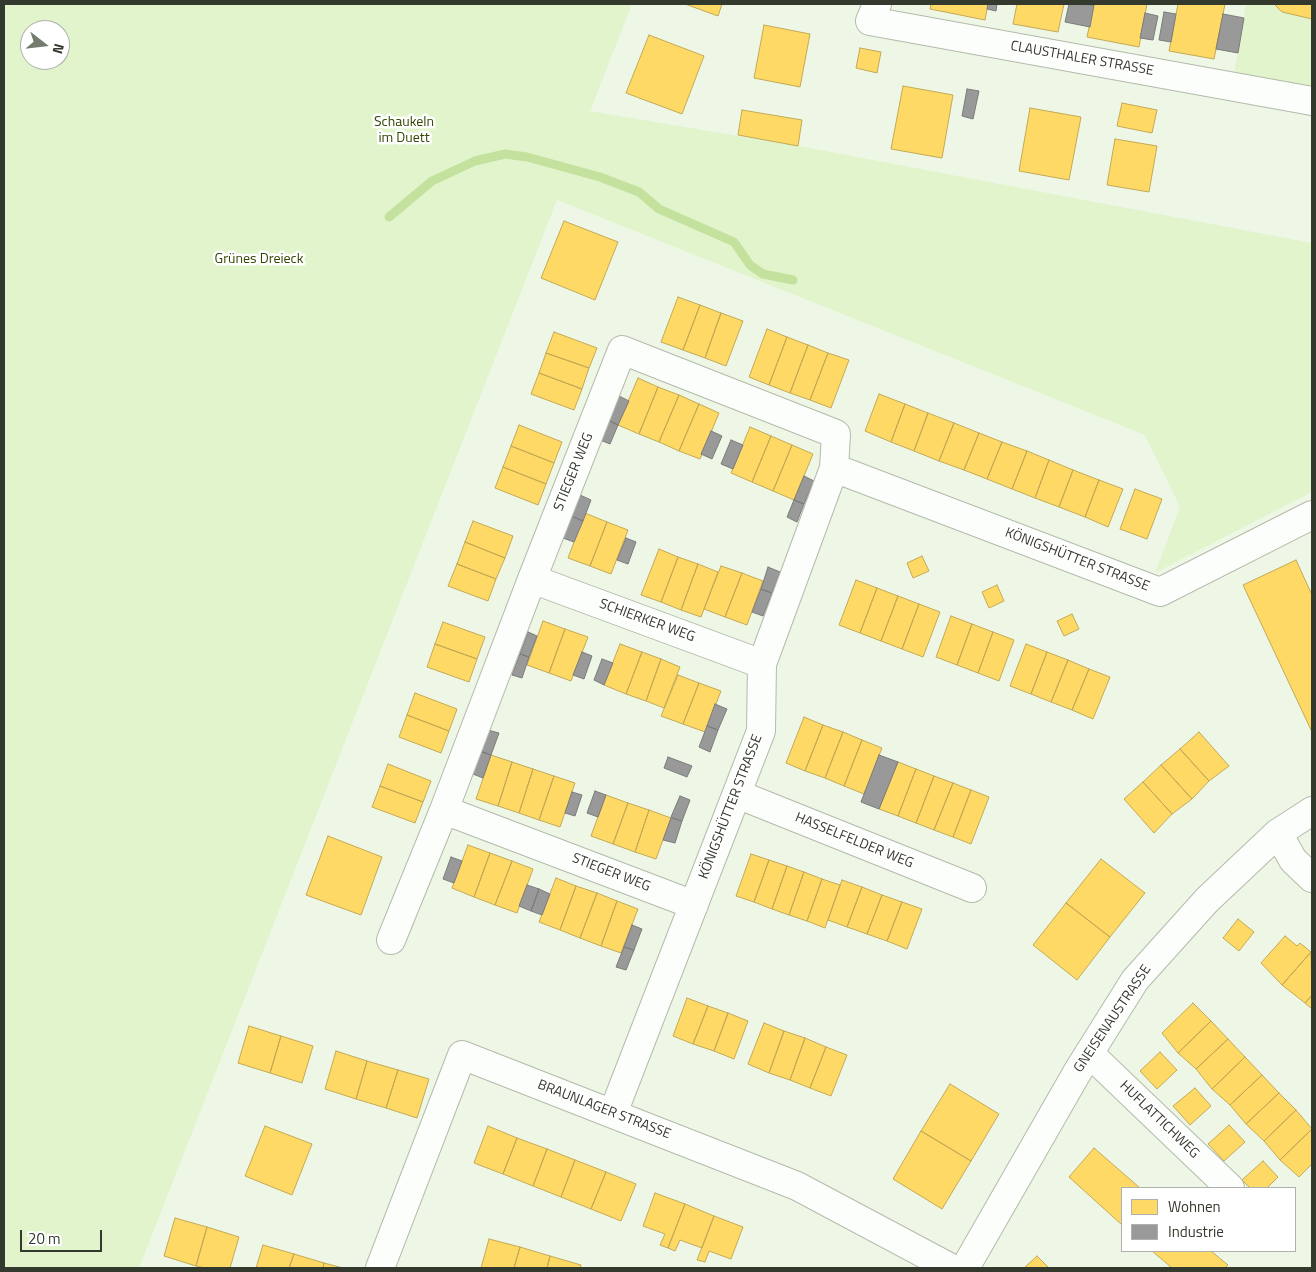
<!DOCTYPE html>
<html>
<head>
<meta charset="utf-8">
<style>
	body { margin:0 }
	#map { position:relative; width:1316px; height:1272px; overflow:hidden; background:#eef7e5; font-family:"Titillium Web",sans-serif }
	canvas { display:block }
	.frame { position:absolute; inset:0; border:5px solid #33392d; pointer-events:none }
	.legend { position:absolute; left:1121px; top:1187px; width:175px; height:65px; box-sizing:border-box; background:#fff; border:1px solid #adb0ab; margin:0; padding:6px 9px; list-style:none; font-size:15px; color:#33392d }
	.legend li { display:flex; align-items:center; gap:10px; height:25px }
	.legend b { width:25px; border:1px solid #adb0ab }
	.north { position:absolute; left:20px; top:20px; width:50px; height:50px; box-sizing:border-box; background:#fff; border:1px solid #adb0ab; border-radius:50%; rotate:106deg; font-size:14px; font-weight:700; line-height:20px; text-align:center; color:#33392d }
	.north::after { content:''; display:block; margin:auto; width:18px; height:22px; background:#747c6d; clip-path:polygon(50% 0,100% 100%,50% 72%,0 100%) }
	.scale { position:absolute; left:20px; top:1230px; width:82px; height:22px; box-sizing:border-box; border:2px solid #33392d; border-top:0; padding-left:6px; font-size:15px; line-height:18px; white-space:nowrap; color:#33392d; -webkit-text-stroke:4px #fff; paint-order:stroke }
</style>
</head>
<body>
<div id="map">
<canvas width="1316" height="1272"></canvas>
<div class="frame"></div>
<ul class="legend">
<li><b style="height:14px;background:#ffd966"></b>Wohnen</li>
<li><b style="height:14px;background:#999"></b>Industrie</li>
</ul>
<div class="north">N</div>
<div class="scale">20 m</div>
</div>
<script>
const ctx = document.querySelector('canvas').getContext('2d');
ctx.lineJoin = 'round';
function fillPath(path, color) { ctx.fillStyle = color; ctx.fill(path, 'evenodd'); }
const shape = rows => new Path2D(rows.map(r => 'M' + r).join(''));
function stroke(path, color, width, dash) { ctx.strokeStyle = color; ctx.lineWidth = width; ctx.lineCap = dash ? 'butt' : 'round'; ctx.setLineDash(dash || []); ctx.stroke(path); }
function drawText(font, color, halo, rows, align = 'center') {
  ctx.font = font + ' "Titillium Web",sans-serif'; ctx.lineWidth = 5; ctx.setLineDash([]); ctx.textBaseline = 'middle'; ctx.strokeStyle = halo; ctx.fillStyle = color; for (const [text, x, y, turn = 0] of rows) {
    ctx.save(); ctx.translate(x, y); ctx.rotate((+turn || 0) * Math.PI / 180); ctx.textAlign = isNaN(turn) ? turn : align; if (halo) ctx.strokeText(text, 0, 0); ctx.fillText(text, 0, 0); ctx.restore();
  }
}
fillPath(shape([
	[4,4,632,4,590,111,804,147,1312,243,1312,492,1155,573,1180,507,1145,435,557,200,139,1268,4,1268],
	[30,30,60,30,60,60,30,60],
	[1246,4,1312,4,1312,87,1234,74]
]), '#e1f4cc');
const homes = shape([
	[685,4,722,4,718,16,685,4],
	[931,4,988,4,985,20,930,9,931,4],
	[1017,4,1064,4,1058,32,1013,24,1017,4],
	[1094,4,1147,4,1139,47,1087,37,1094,4],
	[1178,4,1225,4,1214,59,1169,51,1178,4],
	[1274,4,1312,4,1312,19,1282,12,1274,4],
	[764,25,810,34,800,87,754,78,764,25],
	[649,35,704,56,682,114,626,93,649,35],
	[860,48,881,52,877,73,856,68,860,48],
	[903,86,953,95,942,158,891,149,903,86],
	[1122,103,1157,110,1152,133,1117,126,1122,103],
	[1030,108,1081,117,1069,180,1019,171,1030,108],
	[742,110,802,120,798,146,738,135,742,110],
	[1115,139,1157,146,1149,192,1107,185,1115,139],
	[564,221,618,242,595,300,541,278,564,221],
	[678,297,700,305,683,350,661,342,678,297],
	[700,305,721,313,705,358,683,350,700,305],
	[721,313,743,321,726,366,705,358,721,313],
	[767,329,787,337,769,385,749,377,767,329],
	[554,332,597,348,589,368,546,353,554,332],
	[787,337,808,345,790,393,769,385,787,337],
	[808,345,828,353,810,400,790,393,808,345],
	[546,353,589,368,582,389,539,373,546,353],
	[828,353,849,360,831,408,810,400,828,353],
	[539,373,582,389,574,410,531,394,539,373],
	[638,378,658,387,639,434,618,425,638,378],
	[658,387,679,395,659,442,639,434,658,387],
	[879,394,905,404,891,442,865,431,879,394],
	[679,395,699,404,679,451,659,442,679,395],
	[699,404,719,413,700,459,679,451,699,404],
	[905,404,928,413,914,451,891,442,905,404],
	[928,413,954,423,939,461,914,451,928,413],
	[954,423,979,433,964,470,939,461,954,423],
	[519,425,562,442,554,463,511,446,519,425],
	[750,427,771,436,752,482,731,473,750,427],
	[979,433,1002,442,987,479,964,470,979,433],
	[771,436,792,445,773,491,752,482,771,436],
	[1002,442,1027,451,1012,489,987,479,1002,442],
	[792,445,813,454,794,500,773,491,792,445],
	[511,446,554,463,546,484,503,467,511,446],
	[1027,451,1049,460,1035,498,1012,489,1027,451],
	[1049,460,1073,470,1059,507,1035,498,1049,460],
	[503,467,546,484,538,505,495,488,503,467],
	[1073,470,1099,480,1085,517,1059,507,1073,470],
	[1099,480,1123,489,1108,527,1085,517,1099,480],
	[1135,489,1162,499,1147,539,1120,529,1135,489],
	[585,513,607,522,590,566,568,558,585,513],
	[473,521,513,536,505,558,465,542,473,521],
	[607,522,628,530,611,574,590,566,607,522],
	[465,542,505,558,496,579,457,564,465,542],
	[659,549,678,557,661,602,641,595,659,549],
	[922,556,929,571,913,578,907,563,922,556],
	[678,557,698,564,681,610,661,602,678,557],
	[1296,560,1312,595,1312,732,1243,585,1296,560],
	[457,564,496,579,488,601,448,586,457,564],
	[698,564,718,572,701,617,681,610,698,564],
	[721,566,742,573,725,617,704,609,721,566],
	[742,573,763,581,747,625,725,617,742,573],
	[856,580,877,588,860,633,839,625,856,580],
	[997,585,1004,601,989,608,982,592,997,585],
	[877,588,898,596,881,641,860,633,877,588],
	[898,596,919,604,902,649,881,641,898,596],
	[919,604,940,612,923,657,902,649,919,604],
	[1072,614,1079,629,1064,636,1057,621,1072,614],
	[951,616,972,624,957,665,936,657,951,616],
	[543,621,565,629,549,673,527,665,543,621],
	[443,622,485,637,477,659,435,644,443,622],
	[972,624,993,632,978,673,957,665,972,624],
	[565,629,588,637,571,681,549,673,565,629],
	[993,632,1014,640,999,681,978,673,993,632],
	[435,644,477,659,469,682,427,667,435,644],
	[620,644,642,652,626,694,604,685,620,644],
	[1026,644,1047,652,1031,694,1010,686,1026,644],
	[642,652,661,659,646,701,626,694,642,652],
	[1047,652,1068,660,1051,702,1031,694,1047,652],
	[661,659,680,667,664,708,646,701,661,659],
	[1068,660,1089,669,1072,710,1051,702,1068,660],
	[1089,669,1110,677,1093,719,1072,710,1089,669],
	[678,675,699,683,683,724,661,716,678,675],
	[699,683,721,691,705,732,683,724,699,683],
	[415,693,457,709,449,731,407,715,415,693],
	[407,715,449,731,441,753,399,737,407,715],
	[804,717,823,725,805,771,786,763,804,717],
	[823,725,843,732,825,778,805,771,823,725],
	[843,732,862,740,844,786,825,778,843,732],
	[1199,732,1229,766,1209,781,1180,749,1199,732],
	[862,740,882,748,864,794,844,786,862,740],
	[1180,749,1209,781,1192,799,1161,765,1180,749],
	[491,755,512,762,498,806,476,799,491,755],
	[512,762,533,769,519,813,498,806,512,762],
	[898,762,916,769,898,816,879,809,898,762],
	[388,764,431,781,423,802,380,786,388,764],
	[1161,765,1192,799,1172,814,1143,782,1161,765],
	[533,769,554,776,539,820,519,813,533,769],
	[916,769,934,776,916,823,898,816,916,769],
	[554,776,575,783,560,827,539,820,554,776],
	[934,776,953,783,934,830,916,823,934,776],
	[1143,782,1172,814,1154,833,1124,799,1143,782],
	[953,783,971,790,953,837,934,830,953,783],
	[380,786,423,802,415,823,372,807,380,786],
	[971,790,989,797,971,844,953,837,971,790],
	[606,795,628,803,613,844,591,836,606,795],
	[628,803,649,810,635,852,613,844,628,803],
	[649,810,671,818,656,859,635,852,649,810],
	[328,836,382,857,361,915,306,895,328,836],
	[468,845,490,853,474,897,452,888,468,845],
	[490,853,512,861,495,905,474,897,490,853],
	[751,854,769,860,754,902,736,896,751,854],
	[1101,859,1145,893,1110,937,1066,903,1101,859],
	[769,860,787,866,772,909,754,902,769,860],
	[512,861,533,869,517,913,495,905,512,861],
	[787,866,804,872,789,915,772,909,787,866],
	[804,872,822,879,807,921,789,915,804,872],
	[556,878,576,886,560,930,539,922,556,878],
	[822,879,840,885,825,928,807,921,822,879],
	[842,880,862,887,847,927,828,920,842,880],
	[576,886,597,893,580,938,560,930,576,886],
	[862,887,882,895,867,934,847,927,862,887],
	[597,893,617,901,601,946,580,938,597,893],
	[882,895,902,902,887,941,867,934,882,895],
	[617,901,638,909,621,953,601,946,617,901],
	[902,902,922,909,907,949,887,941,902,902],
	[1066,903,1110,937,1077,980,1033,945,1066,903],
	[1238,919,1254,932,1239,951,1223,938,1238,919],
	[1285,936,1297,946,1300,943,1311,952,1282,985,1261,963,1285,936],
	[1311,952,1312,995,1305,1003,1282,985,1311,952],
	[1312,995,1312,1009,1305,1003,1312,995],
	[687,998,708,1006,693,1044,673,1036,687,998],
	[1193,1003,1211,1021,1178,1053,1162,1033,1193,1003],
	[708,1006,728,1013,714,1051,693,1044,708,1006],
	[728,1013,748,1021,734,1059,714,1051,728,1013],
	[1211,1021,1228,1039,1196,1069,1178,1053,1211,1021],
	[764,1023,784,1031,769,1073,748,1064,764,1023],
	[249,1026,281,1036,270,1073,238,1063,249,1026],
	[784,1031,805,1038,790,1080,769,1073,784,1031],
	[281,1036,313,1046,302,1083,270,1073,281,1036],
	[805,1038,826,1047,810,1088,790,1080,805,1038],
	[1228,1039,1245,1057,1212,1089,1196,1069,1228,1039],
	[826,1047,847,1055,831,1096,810,1088,826,1047],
	[336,1051,367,1061,356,1099,325,1089,336,1051],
	[1160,1052,1177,1070,1157,1089,1140,1071,1160,1052],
	[1245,1057,1262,1075,1230,1105,1212,1089,1245,1057],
	[367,1061,398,1070,386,1108,356,1099,367,1061],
	[398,1070,429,1079,417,1118,386,1108,398,1070],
	[1262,1075,1279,1093,1246,1124,1230,1105,1262,1075],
	[950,1084,999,1114,971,1161,921,1131,950,1084],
	[1195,1088,1211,1106,1190,1125,1173,1106,1195,1088],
	[1279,1093,1296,1110,1264,1141,1246,1124,1279,1093],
	[1296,1110,1312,1129,1280,1160,1264,1141,1296,1110],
	[1229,1125,1245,1142,1224,1161,1208,1144,1229,1125],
	[265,1126,312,1144,292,1195,245,1176,265,1126],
	[488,1126,517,1138,503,1174,474,1163,488,1126],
	[1312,1129,1312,1164,1299,1177,1280,1160,1312,1129],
	[921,1131,971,1161,942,1209,893,1179,921,1131],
	[517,1138,547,1149,533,1186,503,1174,517,1138],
	[1094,1148,1140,1188,1122,1188,1122,1225,1069,1177,1094,1148],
	[547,1149,575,1160,561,1197,533,1186,547,1149],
	[575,1160,606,1172,591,1209,561,1197,575,1160],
	[1263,1161,1278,1177,1267,1188,1250,1188,1242,1180,1263,1161],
	[606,1172,636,1184,621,1221,591,1209,606,1172],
	[655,1193,685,1204,668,1248,660,1245,665,1234,643,1226,655,1193],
	[685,1204,714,1216,702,1248,680,1240,675,1251,668,1248,685,1204],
	[714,1216,743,1227,731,1259,709,1251,705,1262,697,1260,714,1216],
	[175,1218,207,1227,196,1266,164,1256,175,1218],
	[207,1227,239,1237,230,1268,205,1268,196,1266,207,1227],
	[489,1239,520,1247,514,1268,481,1268,489,1239],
	[263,1245,294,1254,289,1268,256,1268,263,1245],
	[520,1247,550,1256,547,1268,514,1268,520,1247],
	[1152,1251,1211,1251,1228,1265,1225,1268,1172,1268,1152,1251],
	[294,1254,324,1263,323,1268,289,1268,294,1254],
	[550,1256,581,1265,580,1268,547,1268,550,1256],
	[1037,1256,1049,1268,1024,1268,1037,1256],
	[324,1263,343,1268,323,1268,324,1263]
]);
fillPath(homes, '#ffd966');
stroke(homes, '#c2a955', 1);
const industry = shape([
	[988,4,997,4,996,11,987,9,988,4],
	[1069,4,1094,5,1090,27,1065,22,1069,4],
	[1164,12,1176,14,1171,42,1159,40,1164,12],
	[1145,13,1158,16,1153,40,1140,38,1145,13],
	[1223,14,1244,18,1238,53,1216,49,1223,14],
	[967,89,979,91,973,119,962,116,967,89],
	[619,396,629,401,618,425,608,420,619,396],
	[608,420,618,425,610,444,600,440,608,420],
	[711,431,722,436,712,459,701,454,711,431],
	[731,440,743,445,733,469,721,464,731,440],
	[804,476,814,481,804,504,794,500,804,476],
	[580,495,591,500,583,521,571,516,580,495],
	[794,500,804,504,797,522,787,517,794,500],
	[571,516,583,521,574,542,563,538,571,516],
	[626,538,636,542,628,564,617,560,626,538],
	[768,567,780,572,772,593,761,589,768,567],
	[761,589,772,593,763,616,752,612,761,589],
	[528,632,537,636,529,657,520,654,528,632],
	[582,652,592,656,584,679,573,675,582,652],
	[520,654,529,657,522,678,512,675,520,654],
	[602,659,613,663,604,685,594,680,602,659],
	[715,704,727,709,718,730,707,726,715,704],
	[707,726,718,730,710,752,699,747,707,726],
	[488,730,499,733,491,755,480,751,488,730],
	[480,751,491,755,483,778,473,774,480,751],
	[879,755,898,762,879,809,861,802,879,755],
	[668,757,692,766,687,777,664,768,668,757],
	[595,791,606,795,598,817,587,813,595,791],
	[572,792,582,795,575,816,565,813,572,792],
	[680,796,690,800,682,821,671,817,680,796],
	[671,818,682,821,675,843,663,840,671,818],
	[451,857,462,861,454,883,443,879,451,857],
	[527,885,539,889,531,911,519,906,527,885],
	[539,889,550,894,542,915,531,911,539,889],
	[632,925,642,929,634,950,624,947,632,925],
	[624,947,634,950,626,970,616,967,624,947]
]);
fillPath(industry, '#999');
stroke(industry, '#7a7c79', 1);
stroke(shape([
	[389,217,432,181,475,161,505,154,527,157,600,177,639,192,659,209,734,242,750,265,763,274,793,280]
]), '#c5e19e', 9);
const street = shape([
	[877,4,870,21,1312,101],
	[834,468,1160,592,1312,515],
	[532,579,762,664],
	[737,794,972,888],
	[1278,833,1293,860,1312,878],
	[391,940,444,810],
	[1089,1053,1230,1188],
	[613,1113,761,731,762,664,834,468,836,434,622,350,532,579,444,810,694,905],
	[380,1268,462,1055,797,1186,951,1268],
	[965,1268,1078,1071,1135,980,1207,900,1278,833,1312,811]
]);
stroke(street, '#b4baac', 30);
stroke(street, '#fcfefb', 28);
drawText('14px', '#33392d', '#fff', [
	["CLAUSTHALER STRASSE",1082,59,10],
	["STIEGER WEG",574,472,-68],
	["KÖNIGSHÜTTER STRASSE",1077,560,21],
	["SCHIERKER WEG",647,621,20],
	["KÖNIGSHÜTTER STRASSE",731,807,-69],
	["HASSELFELDER WEG",854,841,22],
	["STIEGER WEG",611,873,21],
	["GNEISENAUSTRASSE",1113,1019,-56],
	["BRAUNLAGER STRASSE",604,1110,21],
	["HUFLATTICHWEG",1159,1120,44]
]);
drawText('14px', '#314603', '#fff', [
	["Schaukeln",404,123],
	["im Duett",404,139],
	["Grünes Dreieck",259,260]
]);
</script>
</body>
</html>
